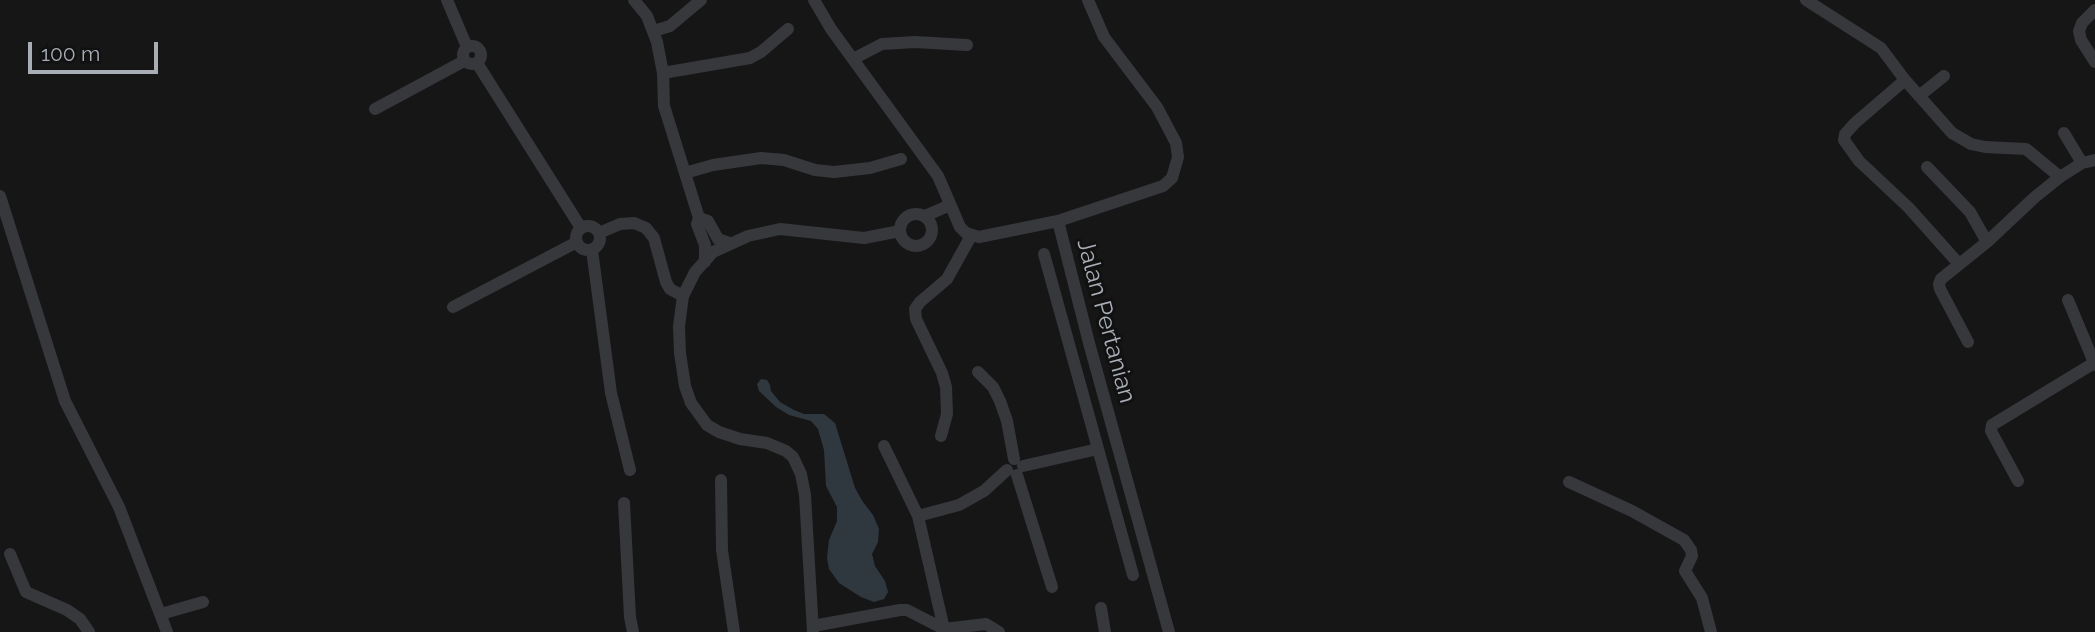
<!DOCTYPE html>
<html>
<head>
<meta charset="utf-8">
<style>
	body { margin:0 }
	#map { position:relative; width:2095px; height:632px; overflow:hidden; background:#161617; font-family:Raleway,sans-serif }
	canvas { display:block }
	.scale { position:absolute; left:28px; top:42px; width:130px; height:32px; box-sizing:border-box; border:4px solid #a9adb6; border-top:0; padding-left:9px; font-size:21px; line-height:24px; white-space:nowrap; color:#a9adb6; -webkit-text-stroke:5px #111112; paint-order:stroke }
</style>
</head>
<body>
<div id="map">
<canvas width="2095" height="632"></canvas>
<div class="scale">100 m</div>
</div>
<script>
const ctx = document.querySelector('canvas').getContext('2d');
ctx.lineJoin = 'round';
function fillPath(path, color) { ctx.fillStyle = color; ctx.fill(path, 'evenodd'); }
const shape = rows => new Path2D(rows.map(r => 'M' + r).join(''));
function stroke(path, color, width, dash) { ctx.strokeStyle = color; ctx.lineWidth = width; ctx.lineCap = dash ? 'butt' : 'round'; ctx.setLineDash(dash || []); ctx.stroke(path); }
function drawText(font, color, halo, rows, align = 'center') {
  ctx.font = font + ' Raleway,sans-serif'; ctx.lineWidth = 6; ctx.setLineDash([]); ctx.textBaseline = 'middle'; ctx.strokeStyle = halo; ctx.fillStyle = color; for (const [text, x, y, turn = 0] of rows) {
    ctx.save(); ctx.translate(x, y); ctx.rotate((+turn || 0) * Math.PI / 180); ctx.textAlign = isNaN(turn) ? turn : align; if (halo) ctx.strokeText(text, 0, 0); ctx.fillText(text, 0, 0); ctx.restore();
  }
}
fillPath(shape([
	[761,379,767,380,770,385,771,391,780,402,794,410,804,414,824,414,835,423,855,488,863,502,873,515,879,529,878,542,872,554,875,566,885,581,888,592,884,599,874,602,861,597,839,583,829,569,827,558,829,540,837,521,837,507,826,486,824,450,818,429,811,421,789,415,776,407,759,391,757,384]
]), '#30383f');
stroke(shape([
	[447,0,467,47],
	[634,0,647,16,657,42,663,73,664,106,699,218,697,224,705,245,705,262],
	[814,0,831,29,938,176,960,227,966,233,979,237,1058,221,1163,186,1172,178,1178,157,1176,143,1157,107,1104,37,1088,0],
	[1806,0,1881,48,1905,80,1952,133,1971,144,1985,147,2026,149,2060,177],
	[2095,10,2082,23,2079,31,2081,40,2095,62],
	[654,31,670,26,701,0],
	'463 55a9 9 0 1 1 18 0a9 9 0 1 1-18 0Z',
	[853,59,882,44,915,42,967,45],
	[477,63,581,228],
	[663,73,750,58,761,52,788,29],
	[1905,80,1855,123,1845,134,1844,140,1859,161,1909,208,1959,264],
	[1919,96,1944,76],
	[375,109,464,61],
	[2064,133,2082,163],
	[1927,167,1970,212,1987,242],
	[685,173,713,165,761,158,784,160,815,170,834,172,870,168,901,159],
	[0,196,65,401,119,507,167,632],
	'900 230a16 16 0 1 1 32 0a16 16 0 1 1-32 0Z',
	[925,216,950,205],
	[699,218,708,221,718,239,729,243],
	[1058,221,1089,343,1169,632],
	'576 238a12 12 0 1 1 24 0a12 12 0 1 1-24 0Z',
	[599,233,620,224,634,223,646,228,654,238,666,282,670,289,683,296],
	[592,250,611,393,630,470],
	[1044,254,1133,575],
	[2068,300,2095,365],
	[453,307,577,242],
	[1968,342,1940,289,1939,284,1941,279,1987,242,2035,197,2060,177,2082,163,2095,160],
	[978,372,993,387,1000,401,1007,421,1014,459],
	[941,436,947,414,946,387,942,373,916,319,915,309,920,302,947,279,971,236],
	[884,446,918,516,944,629],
	[1023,466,1098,449],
	[1017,475,1052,587],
	[721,480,722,550,734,632],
	[2018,481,1991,431,1992,425,2094,363],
	[1569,482,1632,511,1684,540,1691,550,1692,556,1685,571,1702,598,1711,632],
	[624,503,630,617,633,632],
	[918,516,959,505,984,491,1007,470],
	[10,554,26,592,67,610,80,619,89,632],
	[1101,608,1105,632],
	[161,614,203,602],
	[813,626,900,610,907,610,944,629,986,624,999,632],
	[813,632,805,495,801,474,793,457,786,451,767,443,740,439,719,432,707,425,691,403,685,386,680,353,679,326,683,296,695,272,713,252,748,236,780,229,864,238,900,231]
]), '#37383c', 12);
drawText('24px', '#a9adb6', '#111112', [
	["Jalan Pertanian",1106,321,75]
]);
</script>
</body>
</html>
